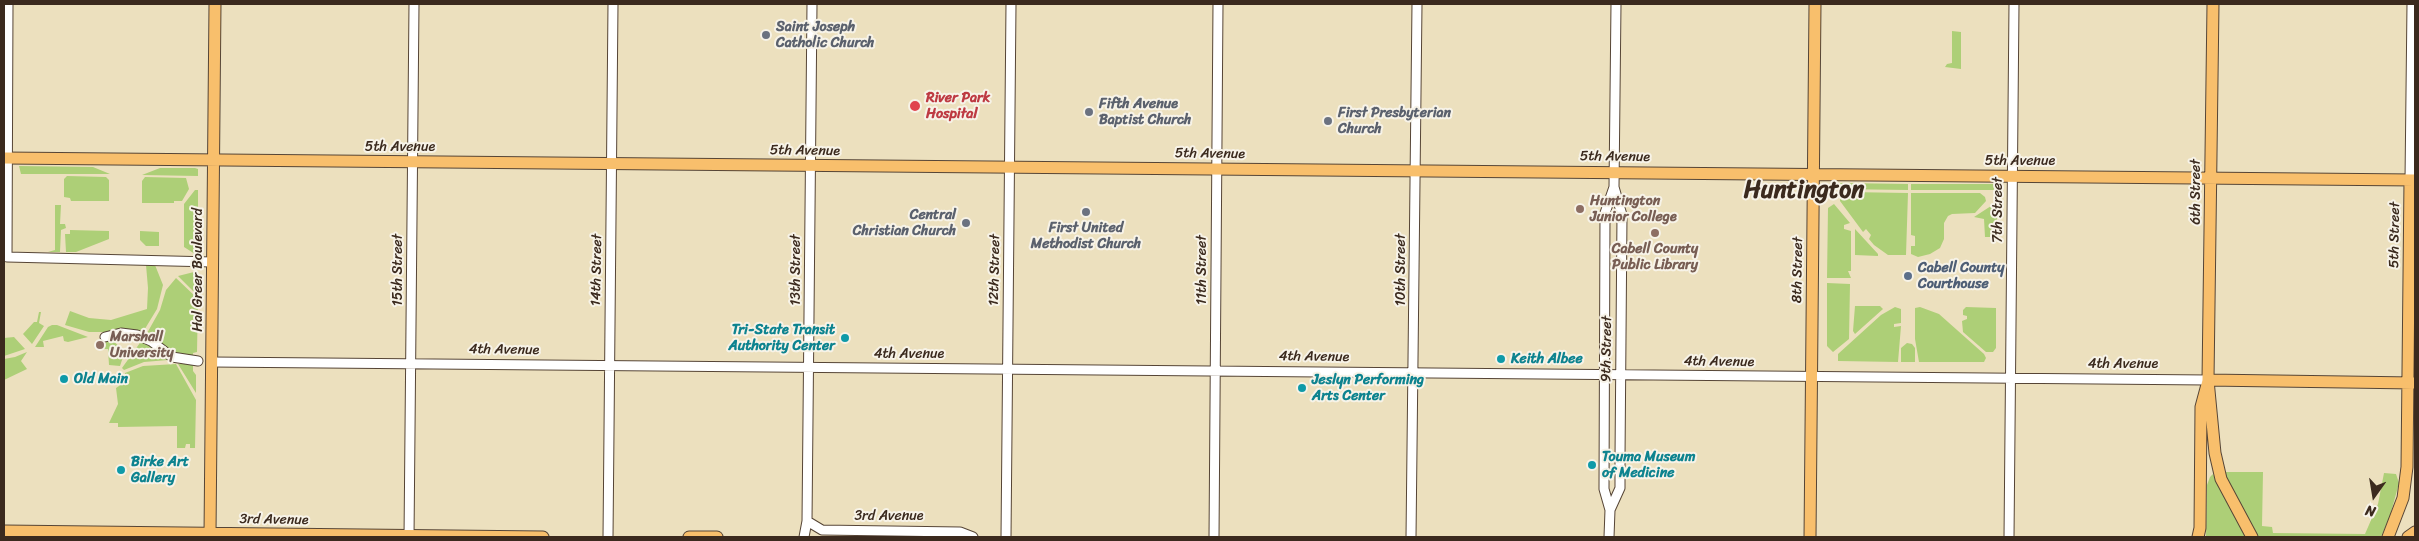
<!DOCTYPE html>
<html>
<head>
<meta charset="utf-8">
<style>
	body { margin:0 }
	#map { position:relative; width:2419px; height:541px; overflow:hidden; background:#ece0be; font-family:Sriracha,sans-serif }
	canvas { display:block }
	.frame { position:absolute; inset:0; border:5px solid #3b2a1e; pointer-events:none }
	.north { position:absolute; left:2349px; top:471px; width:50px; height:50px; -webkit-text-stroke:4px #f7f3e8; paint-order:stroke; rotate:193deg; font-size:14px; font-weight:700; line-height:20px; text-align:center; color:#3b2a1e }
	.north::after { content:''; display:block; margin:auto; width:18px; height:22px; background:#3b2a1e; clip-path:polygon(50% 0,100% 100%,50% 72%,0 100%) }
</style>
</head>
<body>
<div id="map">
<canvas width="2419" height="541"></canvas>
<div class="frame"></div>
<div class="north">N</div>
</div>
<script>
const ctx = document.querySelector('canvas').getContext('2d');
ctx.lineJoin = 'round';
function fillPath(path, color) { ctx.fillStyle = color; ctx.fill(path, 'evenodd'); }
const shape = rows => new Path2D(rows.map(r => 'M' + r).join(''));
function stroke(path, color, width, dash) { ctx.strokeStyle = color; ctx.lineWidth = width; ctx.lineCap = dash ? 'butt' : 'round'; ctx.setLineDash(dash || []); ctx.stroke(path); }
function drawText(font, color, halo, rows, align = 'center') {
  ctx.font = font + ' Sriracha,sans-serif'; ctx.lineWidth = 4; ctx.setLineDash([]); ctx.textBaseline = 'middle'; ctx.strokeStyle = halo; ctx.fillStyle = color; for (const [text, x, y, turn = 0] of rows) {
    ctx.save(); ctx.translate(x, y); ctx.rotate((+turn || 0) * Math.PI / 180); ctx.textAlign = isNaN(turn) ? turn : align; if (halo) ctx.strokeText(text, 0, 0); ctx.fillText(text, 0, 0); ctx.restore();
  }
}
fillPath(shape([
	[1952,31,1961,32,1961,69,1945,67,1947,64,1952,63],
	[19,166,93,167,110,174,21,174],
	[160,168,195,168,198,169,198,176,142,175],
	[67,176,106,177,109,180,109,201,71,201,70,198,64,197,64,179],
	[145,177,186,178,189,189,182,201,174,201,174,203,142,203,142,181],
	[1841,183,1908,184,1908,190,1833,189,1833,184],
	[1911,184,1997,184,1998,185,1997,190,1911,190],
	[195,190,198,190,198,252,195,254,184,247,184,204],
	[1847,192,1908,193,1906,255,1888,255,1874,245,1869,239,1871,235,1866,229,1863,232,1840,201,1840,195],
	[1911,193,1980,193,1985,197,1986,201,1975,213,1952,214,1948,216,1944,223,1944,239,1940,248,1930,254,1918,257,1911,254,1911,246,1915,246,1915,236,1911,235],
	[1834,204,1850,223,1844,225,1844,229,1851,231,1851,271,1848,271,1851,278,1827,278,1828,208],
	[55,205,61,205,60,224,65,224,66,228,61,230,60,252,48,252,55,250],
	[1991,206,1997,211,1997,237,1985,237,1984,219,1974,217],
	[1855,229,1878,254,1878,256,1855,255],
	[70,230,109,231,109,239,76,252,66,252,65,234,70,234],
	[140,231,159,232,159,246,146,246,140,240],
	[146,265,155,265,163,285,157,309,143,332,89,332,65,325,70,311,89,318,111,320,147,309,148,288],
	[198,271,197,295,178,276],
	[176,278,198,299,197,352,193,353,193,358,177,356,146,335,160,310,166,290],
	[1827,283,1850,284,1849,339,1833,352,1827,346],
	[1855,306,1880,306,1883,309,1855,334,1853,331],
	[1895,307,1901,309,1901,323,1894,324,1894,327,1901,326,1898,362,1838,361,1838,354,1881,315],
	[1920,307,1939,314,1984,354,1986,358,1984,362,1919,362,1915,339,1915,308],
	[1966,307,1996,308,1996,348,1993,352,1986,352,1963,332,1962,321,1967,319,1967,316,1963,315,1963,310],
	[39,312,41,312,39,323,44,326,32,344,23,334,34,322,37,322],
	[52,325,57,325,88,337,68,342,64,341,63,336,43,341,44,347,35,347,48,327],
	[14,337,25,349,4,356,4,338],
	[142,340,168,360,144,362,124,370,122,368],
	[106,341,113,341,121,348,123,357,120,366,109,365,108,349,104,349],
	[1907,343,1912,344,1915,348,1915,362,1901,362,1901,348],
	[27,352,21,361,27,369,4,380,4,359,15,357],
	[176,364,196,400,195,448,190,448,190,444,186,444,185,448,177,448,177,426,118,427,118,423,109,423,118,404,116,388,125,382,125,373,143,366],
	[178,364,193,364,193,371,196,375,196,393],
	[2225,472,2263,472,2262,526,2272,527,2273,533,2365,534,2378,504,2384,473,2396,474,2399,483,2390,516,2381,537,2258,537,2229,488],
	[2213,474,2222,493,2247,537,2206,537,2207,485,2210,477]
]), '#adcf77');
const minor = shape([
	[8,4,7,257,213,262],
	[2410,180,2412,4],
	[105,337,121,333,137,335,151,341,172,357,198,361],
	[212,362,2208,380],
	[1610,510,1620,488,1620,458,1622,215,1614,187],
	[807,521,822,530,960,532,973,537],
	[409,537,414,4],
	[608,537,613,4],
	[804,537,807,521,812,4],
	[1006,537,1011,4],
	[1214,537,1218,4],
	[1411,537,1417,4],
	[1609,537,1610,510,1604,489,1605,213,1614,187,1616,4],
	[2009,537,2014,4]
]);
const major = shape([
	[2213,4,2208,380,2215,453,2221,479,2252,537],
	[4,158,2415,180],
	[2208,380,2414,383],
	[4,531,543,537],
	[210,534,215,4],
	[689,537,717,537],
	[1810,537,1815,4],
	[2198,537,2200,528,2201,407,2208,381],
	[2388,537,2403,498,2407,467,2410,180],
	[2408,537,2415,532]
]);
stroke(minor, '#564536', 11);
stroke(major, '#564536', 13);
stroke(minor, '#fff', 9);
stroke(major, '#f8bf6c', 11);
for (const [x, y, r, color] of [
	[766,35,5,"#6b7280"],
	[915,106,6,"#e0444e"],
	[1089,112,5,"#6b7280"],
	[1328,121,5,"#6b7280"],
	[1580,209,5,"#8d6e63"],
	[1086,212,5,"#6b7280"],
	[966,223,5,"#6b7280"],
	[1655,233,5,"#8d6e63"],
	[1908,276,5,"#5c6f8a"],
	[845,338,5,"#0f9aa8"],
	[100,345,5,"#8d6e63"],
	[1501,359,5,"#0f9aa8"],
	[64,379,5,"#0f9aa8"],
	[1302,388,5,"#0f9aa8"],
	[1592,465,5,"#0f9aa8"],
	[121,470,5,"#0f9aa8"]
]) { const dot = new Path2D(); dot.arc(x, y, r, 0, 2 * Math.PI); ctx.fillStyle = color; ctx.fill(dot); stroke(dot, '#f7f3e8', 2); }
drawText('bold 14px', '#5b616d', '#f7f3e8', [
	["Saint Joseph",776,27],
	["Catholic Church",776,43],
	["Fifth Avenue",1099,104],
	["Baptist Church",1099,120],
	["First Presbyterian",1338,113],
	["Church",1338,129],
	["Central",956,215,"right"],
	["Christian Church",956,231,"right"],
	["First United",1086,228,"center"],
	["Methodist Church",1086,244,"center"]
], 'left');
drawText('bold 14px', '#be3a42', '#f7f3e8', [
	["River Park",926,98],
	["Hospital",926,114]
], 'left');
drawText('14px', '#3b2a1e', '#f7f3e8', [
	["5th Avenue",400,147],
	["5th Avenue",805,151,1],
	["5th Avenue",1210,154,1],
	["5th Avenue",1615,157,1],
	["5th Avenue",2020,161],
	["6th Street",2196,192,-90],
	["7th Street",1998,210,-90],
	["5th Street",2395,235,-89],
	["Hal Greer Boulevard",198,270,-90],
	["15th Street",398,270,-90],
	["14th Street",597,270,-89],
	["13th Street",796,270,-90],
	["12th Street",995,270,-89],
	["11th Street",1202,270,-90],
	["10th Street",1401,270,-90],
	["8th Street",1798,270,-89],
	["9th Street",1607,349,-89],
	["4th Avenue",504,350,1],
	["4th Avenue",909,354],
	["4th Avenue",1314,357,1],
	["4th Avenue",1719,362,1],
	["4th Avenue",2123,364],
	["3rd Avenue",889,516],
	["3rd Avenue",274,520,1]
]);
drawText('bold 14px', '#785e54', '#f7f3e8', [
	["Huntington",1590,201],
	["Junior College",1590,217],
	["Cabell County",1655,249,"center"],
	["Public Library",1655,265,"center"],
	["Marshall",110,337],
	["University",110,353]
], 'left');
drawText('bold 14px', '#4e5e75', '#f7f3e8', [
	["Cabell County",1918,268],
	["Courthouse",1918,284]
], 'left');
drawText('bold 14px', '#0d838f', '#f7f3e8', [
	["Tri-State Transit",835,330,"right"],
	["Authority Center",835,346,"right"],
	["Keith Albee",1511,359],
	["Old Main",74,379],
	["Jeslyn Performing",1312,380],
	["Arts Center",1312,396],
	["Touma Museum",1602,457],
	["of Medicine",1602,473],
	["Birke Art",131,462],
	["Gallery",131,478]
], 'left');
drawText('bold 24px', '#3b2a1e', '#f7f3e8', [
	["Huntington",1804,191]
]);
</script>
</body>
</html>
